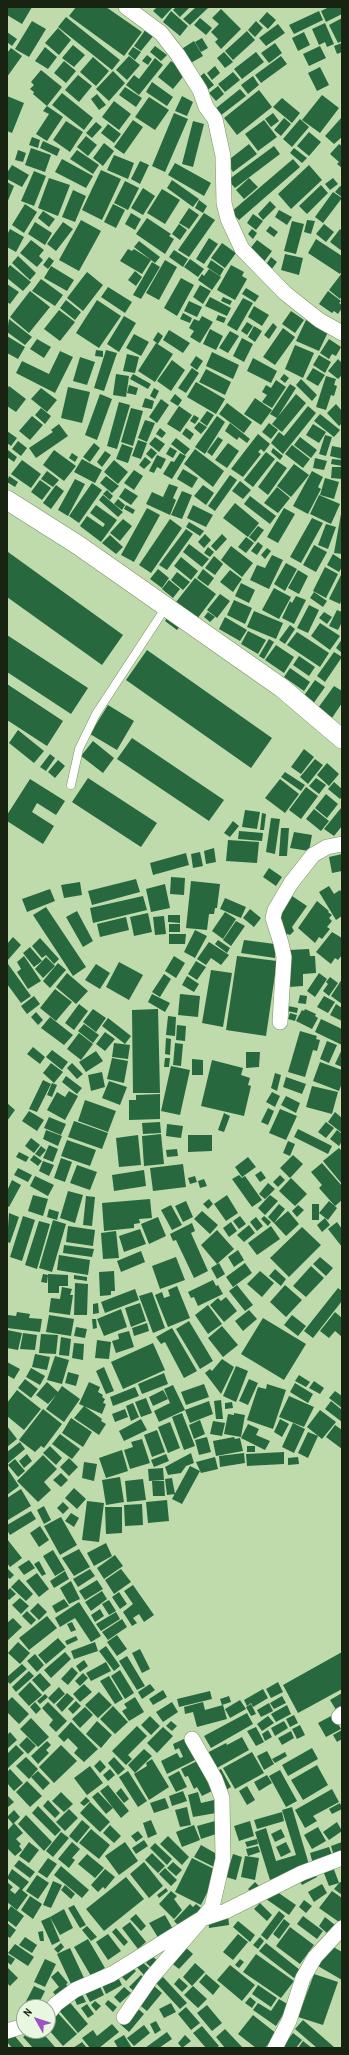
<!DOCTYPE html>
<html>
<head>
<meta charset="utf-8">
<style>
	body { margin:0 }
	#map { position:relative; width:349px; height:2055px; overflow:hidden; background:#bfdbab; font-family:"Archivo Narrow",sans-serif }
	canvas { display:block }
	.frame { position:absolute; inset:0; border:8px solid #182311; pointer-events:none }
	.north { position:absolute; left:16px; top:1999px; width:40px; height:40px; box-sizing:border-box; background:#e8f7df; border:1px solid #95a28d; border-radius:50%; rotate:309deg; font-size:11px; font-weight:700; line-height:16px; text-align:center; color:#182311 }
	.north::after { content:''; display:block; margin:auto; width:14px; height:18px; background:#9d51c3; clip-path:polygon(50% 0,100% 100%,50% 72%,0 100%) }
</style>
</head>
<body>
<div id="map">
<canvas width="349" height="2055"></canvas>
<div class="frame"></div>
<div class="north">N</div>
</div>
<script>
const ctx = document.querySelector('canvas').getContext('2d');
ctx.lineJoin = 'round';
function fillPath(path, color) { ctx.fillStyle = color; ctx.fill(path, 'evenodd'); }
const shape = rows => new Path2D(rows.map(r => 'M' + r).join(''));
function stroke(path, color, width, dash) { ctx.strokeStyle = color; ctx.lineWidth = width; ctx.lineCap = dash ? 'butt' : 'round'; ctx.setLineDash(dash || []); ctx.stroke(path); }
fillPath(shape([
	[7,7,32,7,22,24,7,15],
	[76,7,106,7,142,32,124,56,69,16],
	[157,7,170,7,172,8,162,19,153,11],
	[176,7,190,7,180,17,173,10],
	[196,7,208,8,190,25,183,19],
	[329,7,342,7,342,14,326,22,321,11],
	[221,9,241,29,221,49,215,42,218,39,211,32,219,24,212,18],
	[171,11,188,26,180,36,163,22],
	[319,11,323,20,294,34,289,25],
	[267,12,276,20,268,29,259,21],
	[66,17,120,60,112,70,58,27],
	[200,18,212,28,206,35,194,25],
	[342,18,342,41,338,43,329,25],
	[32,21,46,29,29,57,15,49],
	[256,21,263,28,255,37,248,30],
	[325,23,334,44,327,47,325,42,319,45,312,29],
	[278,24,285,33,266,46,259,38],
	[58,28,71,40,59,55,45,43],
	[146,29,154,35,141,51,134,46],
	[247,31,255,40,233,60,225,51],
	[7,32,17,39,12,46,7,42],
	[304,32,310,45,298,51,292,38],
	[202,38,208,48,201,52,195,42],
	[194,41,203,56,189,64,180,50],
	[275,43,282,53,269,63,261,53],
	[342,43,342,52,337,54,334,46],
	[73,45,85,55,74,67,62,58],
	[155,46,167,55,161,61,150,52],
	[320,46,326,58,309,66,303,54],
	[45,47,57,57,48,69,35,61],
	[133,47,141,52,135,60,128,54],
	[11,48,22,56,7,77,7,53],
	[224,52,233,62,225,68,217,58],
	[256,52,264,62,242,79,234,69],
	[147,55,152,59,148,65,142,61],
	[129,56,140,65,127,80,116,70],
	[281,56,287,64,261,83,255,75],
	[93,57,109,71,96,86,80,72],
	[155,58,163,65,139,95,126,85,134,75,139,79],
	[64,61,76,71,66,83,54,73],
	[171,61,186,73,173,89,158,77],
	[215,66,220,73,212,80,207,73],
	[320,67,329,85,317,91,308,73],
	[41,70,62,87,47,106,33,94,34,92,30,89,34,85,31,82],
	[113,71,125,83,109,101,96,89],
	[233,72,240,80,225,92,218,84],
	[204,73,214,85,205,92,196,80],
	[78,75,92,86,79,102,65,90],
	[253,76,259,85,248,94,241,85],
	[152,82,173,97,167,106,146,92],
	[218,86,224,94,216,101,209,93],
	[125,87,142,98,136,107,119,95],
	[240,89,246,96,220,116,215,109],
	[259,90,272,107,237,135,224,118],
	[62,93,93,118,84,130,52,105],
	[97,94,106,105,99,110,91,99],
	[322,95,339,108,320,133,302,120],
	[7,96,24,103,12,133,7,131],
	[182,96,193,102,187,116,175,111],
	[149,97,169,110,155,130,135,117],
	[282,98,300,113,292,123,273,107],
	[114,101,131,114,119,130,102,117],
	[47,106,63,117,47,141,36,134,49,114,43,111],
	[174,113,188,119,165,172,152,166],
	[273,113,279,121,271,127,265,119],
	[342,117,342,137,334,144,325,136],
	[284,118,291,124,281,136,274,130],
	[300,119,309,127,292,147,283,139],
	[133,120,143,127,124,154,114,147],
	[264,120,277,137,258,151,245,134],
	[66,121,83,132,70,152,53,140],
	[193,121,204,124,193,167,182,164],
	[96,122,102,127,92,138,86,133],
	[108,124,121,134,114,143,101,133],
	[309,132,321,142,309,156,297,146],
	[86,136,97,145,88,156,77,147],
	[32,137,40,140,38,148,29,145],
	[43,141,60,149,57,156,40,148],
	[104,143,114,151,103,166,93,158],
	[249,144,257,154,233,172,226,162],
	[339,144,342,146,342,168,337,164,339,162,330,154],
	[274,146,280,154,235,188,228,180],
	[31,148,51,155,45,172,25,165],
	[294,148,307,158,302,163,290,153],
	[18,150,26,153,23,162,15,160],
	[77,150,99,165,93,174,70,159],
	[114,155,134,163,128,179,107,170],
	[62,159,93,176,86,188,55,172],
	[293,159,300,167,239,220,231,212],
	[140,161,149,165,140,184,131,179],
	[175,163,211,183,204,196,168,175],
	[12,165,29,175,22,187,7,179,7,173],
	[309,165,322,180,291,209,278,194],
	[101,170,121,179,102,220,82,210],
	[34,171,46,176,34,206,21,201],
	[49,178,70,185,58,216,38,208],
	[249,178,258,187,244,199,236,190],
	[333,178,338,184,330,190,325,184],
	[172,180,199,199,193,207,167,188],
	[125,181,139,188,128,210,114,203],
	[7,182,14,186,7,203],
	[321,185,328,193,307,214,299,206],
	[340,186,342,187,342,197,335,192],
	[143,188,155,196,143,215,131,208],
	[162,189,180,200,165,224,147,213],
	[73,190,86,196,75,222,62,217],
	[333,192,342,198,323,223,315,217],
	[199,200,207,206,203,213,195,208],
	[270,201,276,207,263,220,258,214],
	[25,204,37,212,24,233,12,225],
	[113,204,125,210,116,228,104,222],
	[189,208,199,215,189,229,179,223],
	[279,210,292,217,287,225,275,217],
	[43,211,55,219,49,227,38,218],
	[131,213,141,219,135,230,125,224],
	[204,213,215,220,189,257,178,250],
	[253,214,263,221,256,230,247,223],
	[147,218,171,234,169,236,174,239,165,254,136,234],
	[81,220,101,231,79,271,59,260],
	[307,220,315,221,311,234,304,232],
	[292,221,304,224,296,254,284,251],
	[35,222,52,233,45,245,28,234],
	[63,222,73,229,56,251,47,244],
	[179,224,187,230,180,240,172,234],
	[324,224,334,232,326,242,316,234],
	[270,226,278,232,274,237,266,231],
	[10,229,24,237,16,252,7,247,7,235],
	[252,229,257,233,253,239,248,234],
	[340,229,342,231,342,251,330,242],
	[209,238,218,244,204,264,196,259],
	[316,239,342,256,342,271,340,274,308,253],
	[31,240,44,250,39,256,43,260,37,267,20,253],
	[257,240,272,251,263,263,248,251],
	[139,241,160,257,155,263,134,247],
	[222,243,236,253,225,268,211,258],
	[128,249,132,251,134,249,151,260,142,274,120,261],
	[174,250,188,259,183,267,169,257],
	[285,254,303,258,299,275,281,270],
	[18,256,36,273,30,280,12,263],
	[49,257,54,261,48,269,43,265],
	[271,257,277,262,271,270,265,266],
	[190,259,204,269,198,277,184,267],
	[165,260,177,267,159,300,146,293],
	[211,260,224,269,220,276,207,267],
	[152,262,160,267,141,299,133,295],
	[10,265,31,282,23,291,7,278,7,269],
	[231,265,244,272,242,276,247,279,235,300,217,290],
	[51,266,74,280,67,291,44,278],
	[209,269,221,277,212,290,198,280,202,274,204,276],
	[135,271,142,277,136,286,128,280],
	[87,272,103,285,83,311,67,298],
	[342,273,342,296,340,299,329,290],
	[181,278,194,285,177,316,164,308],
	[41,279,63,295,55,306,32,291],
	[7,284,19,292,10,304,7,302],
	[200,285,211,291,203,304,193,297],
	[108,287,132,302,125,313,101,297],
	[246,288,259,296,255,302,242,294],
	[30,291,50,307,29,333,10,317],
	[328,291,341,301,339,303,342,305,342,308,338,314,334,311,332,313,319,304],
	[210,297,231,308,227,316,205,306],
	[223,297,232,301,230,305,221,301],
	[243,298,253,303,237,331,227,325],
	[66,300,81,312,75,320,60,308],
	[97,300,121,316,99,348,76,333],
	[189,301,202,307,197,317,184,311],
	[254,306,269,315,262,326,248,317],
	[59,310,75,322,60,341,44,329],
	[291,311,304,320,295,333,282,324],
	[183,313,192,318,190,323,180,319],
	[218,315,226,318,224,323,216,320],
	[124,316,136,323,119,352,107,344],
	[202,316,213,322,200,343,190,337,194,331,189,328,194,319,199,321],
	[9,319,32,337,25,345,7,332],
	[306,320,329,330,319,351,296,341],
	[247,322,253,326,247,335,241,331],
	[273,323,277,327,269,339,264,335],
	[254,326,262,331,255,342,248,337],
	[283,328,295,337,275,365,263,357],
	[210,329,223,336,216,350,203,344],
	[169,330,190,343,183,353,163,340],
	[230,331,239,336,228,353,219,348],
	[158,332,163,336,158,344,153,340],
	[134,334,149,342,141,356,126,348],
	[7,336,25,347,18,359,7,353],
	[242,338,253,344,244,362,233,356],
	[37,339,51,347,44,358,30,349],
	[329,339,341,347,336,356,332,354,329,359,320,353],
	[156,343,173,354,155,382,138,371],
	[295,345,314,353,303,378,285,369],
	[96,350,103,351,103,357,95,356],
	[106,350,117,353,104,391,94,388],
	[60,351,73,357,55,393,16,373,22,361,49,374],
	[212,352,239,365,233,379,206,366],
	[127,354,139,357,135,373,123,371],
	[319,355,331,362,325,373,313,365],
	[196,356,203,361,197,370,190,365],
	[80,357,95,362,87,385,73,381],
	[253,358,277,371,271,383,247,371],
	[338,359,342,363,342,375,338,379,328,371],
	[172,360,185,370,171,391,157,381],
	[192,368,199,373,186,393,178,388],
	[313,368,325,375,318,386,306,379],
	[206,369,231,382,225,395,199,382],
	[116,374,129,376,126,397,113,395],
	[133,374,151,384,148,389,130,379],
	[284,374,289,378,285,383,280,379],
	[326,376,336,379,334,385,337,386,334,396,331,395,326,410,316,407],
	[301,379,317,395,312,401,296,385],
	[276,380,286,387,272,408,262,402,267,395,262,392,266,385,271,388],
	[196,382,225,399,216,414,187,397],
	[290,384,296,388,277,418,270,414],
	[129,385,138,388,136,395,127,393],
	[9,386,26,399,16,412,7,406,7,389],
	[68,387,90,392,82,423,61,418],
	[41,388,57,400,47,412,31,399],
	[154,388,159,391,155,399,150,396],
	[100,394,112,399,97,440,85,435],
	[175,394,182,400,178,406,170,401],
	[296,394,306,403,282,432,272,424],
	[145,398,154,401,152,409,142,407],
	[255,398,272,410,261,425,244,414],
	[161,399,169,405,157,423,149,417],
	[119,402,130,405,117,449,107,446],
	[227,403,252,422,244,433,219,414],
	[336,404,342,411,342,423,339,426,327,413],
	[179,406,192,415,180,432,167,424],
	[308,406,316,413,283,454,271,443,279,432,284,436],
	[41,408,51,416,45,424,35,415],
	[131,408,143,411,133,446,121,442],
	[207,411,214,415,207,426,200,421],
	[320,414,340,430,334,437,314,421],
	[194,415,199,418,195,424,190,421],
	[32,416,43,425,30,440,19,431],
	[217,416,225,422,205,454,195,447],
	[145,420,155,423,147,442,138,438],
	[199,422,207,427,201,434,194,428],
	[230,423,250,439,247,443,239,437,237,440,225,431],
	[269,423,278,430,271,439,262,432],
	[59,424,68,436,36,458,29,448,53,432,51,430],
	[313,424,326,432,319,443,306,435],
	[160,428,166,433,162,438,156,434],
	[186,428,194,434,190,440,182,434],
	[7,431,17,438,11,446,7,443],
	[258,434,270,444,264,452,261,449,258,452,261,454,243,477,231,469],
	[325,435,332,437,326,456,319,454],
	[155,437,165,444,159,452,149,444],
	[218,437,223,440,212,456,207,452],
	[300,437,317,450,311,458,294,445],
	[176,438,190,449,185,455,171,444],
	[138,440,147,443,141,459,132,456],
	[18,441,27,448,21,456,12,449],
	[94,443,100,448,90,462,83,457],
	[228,443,239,451,227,468,215,460],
	[122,444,133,448,128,463,116,459],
	[292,445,310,459,303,468,285,454],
	[332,446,342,448,342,459,330,456],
	[170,447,177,451,173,458,166,454],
	[151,448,157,453,152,459,146,454],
	[273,448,283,456,280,460,271,452],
	[195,449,224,471,213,487,184,464],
	[8,450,17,457,14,462,7,457],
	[54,450,76,466,64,481,43,465],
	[105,451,111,455,102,467,97,462],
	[266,452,275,459,253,487,244,480],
	[72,453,78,457,75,462,69,458],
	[180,453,186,456,172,479,163,474,171,461,174,462],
	[157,455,166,459,161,469,157,467,154,473,149,471],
	[145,457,151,462,144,469,139,465],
	[315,458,327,461,324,470,313,468],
	[82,459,102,470,95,483,74,472],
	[332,459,342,460,342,466,331,464],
	[22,460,41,474,31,488,11,474],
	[114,460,128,472,118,484,104,472],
	[277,461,287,468,268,495,258,487],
	[294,464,309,475,291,497,277,486],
	[332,467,342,467,342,479,331,478],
	[183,469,198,478,192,488,177,479],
	[134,470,143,476,134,490,124,483],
	[47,471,59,480,53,487,41,479],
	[312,471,323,477,318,487,321,489,308,514,293,506],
	[230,475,237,480,215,511,208,506],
	[9,476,18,482,15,487,7,482],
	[106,476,119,486,112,493,100,483],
	[325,478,339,482,334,499,320,495],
	[75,479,85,484,68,516,58,510],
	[40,480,51,488,42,500,31,492],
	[240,481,251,490,243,499,232,491],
	[92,483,102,490,79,523,69,516],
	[169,484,178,487,173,498,176,500,170,515,146,504,152,492,163,497],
	[56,485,64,491,51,509,43,503],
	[203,485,214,493,206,505,194,496],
	[277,487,290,498,278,513,264,503],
	[125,488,138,496,131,505,119,497],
	[107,490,113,496,110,500,103,494],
	[182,491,192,495,182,519,171,515],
	[103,495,123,512,118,517,99,500],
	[319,495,340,504,331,524,310,514],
	[250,496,276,516,270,524,244,504],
	[118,499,125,505,122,510,114,504],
	[235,503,259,523,248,537,223,518],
	[96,505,117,520,101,542,80,526,87,516,103,527,105,524,90,513],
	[126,505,135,510,133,514,124,509],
	[193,505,213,515,206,527,187,518],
	[147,508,160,515,134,562,121,555],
	[284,508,295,514,278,543,267,537],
	[341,514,342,514,342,554,334,553],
	[312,518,323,523,301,563,290,557],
	[123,519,132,526,120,541,110,533],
	[170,519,182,528,151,573,139,565],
	[189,522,204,531,200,536,186,527],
	[326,524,336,527,328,549,318,545],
	[258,526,264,530,255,542,249,537],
	[186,529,193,534,167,570,159,565],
	[205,534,211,540,204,548,198,542],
	[222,534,227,539,216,551,211,546],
	[110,535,123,547,116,554,102,543],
	[246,537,254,543,246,553,238,547],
	[258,542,263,546,257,555,251,551],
	[189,544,209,559,202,567,183,552],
	[314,545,327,552,316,572,303,565],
	[231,546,253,563,242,577,221,560],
	[208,547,214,552,210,557,204,553],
	[267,548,271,551,265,559,261,555],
	[8,552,123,635,102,665,7,597],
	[333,554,342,560,342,567,339,572,327,565],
	[272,555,283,560,269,589,250,580,257,565,265,568],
	[214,556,223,564,215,575,205,568],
	[181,557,198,571,191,580,174,566],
	[286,563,297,569,285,591,274,584],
	[325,567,338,574,326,598,313,591],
	[158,569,169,578,162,588,150,579],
	[203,569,214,578,208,586,197,578],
	[230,570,242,579,233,592,220,582],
	[298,570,308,576,299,594,288,588],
	[177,572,190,582,183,590,171,580],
	[342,573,342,599,340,604,329,599],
	[195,578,216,594,197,619,176,602],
	[169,580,180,589,173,598,162,589],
	[241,583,255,590,249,603,235,596],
	[274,588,291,597,279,619,262,610],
	[314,592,327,601,323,607,310,598],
	[220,594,230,601,217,618,207,610],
	[296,596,306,600,294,624,282,618,290,601,292,603],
	[234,600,252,608,245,624,227,615],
	[309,605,319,610,308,633,297,628],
	[337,610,342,612,342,622,338,630,329,626],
	[254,611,283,623,276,639,247,627],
	[208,612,215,617,210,622,204,617],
	[324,612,332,617,327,624,319,618],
	[169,615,181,625,177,630,165,621],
	[225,617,247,630,240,641,219,629],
	[320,623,340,636,330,650,311,636],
	[290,625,295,629,285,644,279,640],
	[248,631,266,640,258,654,241,644],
	[297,632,329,653,320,667,287,645],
	[7,635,88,688,71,714,7,672],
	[269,639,274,642,264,659,259,656],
	[342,639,342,653,336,648],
	[276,645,294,657,284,673,265,660],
	[147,650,272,738,251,768,126,680],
	[334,652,342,657,325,682,317,676],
	[299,656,315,667,309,676,293,665],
	[290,668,310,682,304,691,284,677],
	[315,680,325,687,313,704,303,697],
	[7,684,63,721,47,746,7,720],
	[334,686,342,691,342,703,332,718,318,708],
	[108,705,134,721,117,750,90,734],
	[18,730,44,751,34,763,9,743],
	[132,738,224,800,209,821,117,759],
	[93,741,114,758,103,773,81,756],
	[304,749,314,757,301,774,291,767],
	[50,754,55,758,46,771,40,767],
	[315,759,323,765,308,784,300,777],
	[58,760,65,766,55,778,48,772],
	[327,763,339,774,329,786,317,775],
	[285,772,305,785,301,791,281,777],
	[88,778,157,823,141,847,72,802],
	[316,778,326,785,319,794,309,786],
	[30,779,65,801,56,815,37,803,32,812,54,826,43,844,7,821,7,815],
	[280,779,299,794,285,813,265,798],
	[334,782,342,789,342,796,340,799,328,789],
	[306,787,318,796,301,819,289,810],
	[326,794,338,804,327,818,315,808],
	[341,808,342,826,334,836,324,829],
	[314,809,329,821,321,831,306,819],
	[245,810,260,812,257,829,242,827],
	[262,813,266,814,264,830,260,830],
	[271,818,280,819,275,854,266,852],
	[233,821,239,826,230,837,224,833],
	[281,828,289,828,287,856,279,856],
	[239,831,263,833,262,841,238,839],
	[294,832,312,835,309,851,290,848],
	[228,840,259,842,257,863,226,861],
	[214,848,216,862,206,864,204,851],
	[200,852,203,866,193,868,191,854],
	[186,853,189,865,153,875,150,863],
	[342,854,342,871,332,873,329,857],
	[269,868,282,877,276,886,263,877],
	[171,877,185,878,184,895,170,894],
	[136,879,140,892,92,905,88,891],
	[191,881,220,884,217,908,215,908,214,914,209,914,207,930,186,928],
	[80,882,82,895,64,898,61,885],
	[165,884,170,908,151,912,146,889],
	[329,886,334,894,340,890,342,893,342,916,336,920,319,892],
	[50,889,55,901,27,912,22,899],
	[289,894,307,906,292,927,294,931,290,935,287,934,284,938,276,928],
	[143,896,147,910,93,923,90,908],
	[225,898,246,907,241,918,220,909],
	[317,901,329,911,328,912,332,915,329,918,332,921,327,927,330,929,322,939,319,937,315,943,298,928],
	[46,907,86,967,73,976,33,915],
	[250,909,261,918,254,927,243,918],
	[77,911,93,941,83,947,66,917],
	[225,912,236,919,223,939,212,931],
	[148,913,152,932,134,936,130,917],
	[168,915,180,915,180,923,168,922],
	[164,916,166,934,155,935,153,917],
	[126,917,129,930,100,937,97,924],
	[236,921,245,926,231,946,223,940],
	[169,924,180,924,180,932,169,932],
	[195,930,207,936,195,958,184,952],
	[332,932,342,938,342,955,338,960,335,958,331,964,316,952],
	[169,934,186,934,185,944,169,944],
	[13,937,21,945,7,961,7,944],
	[40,938,59,959,54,964,46,955,42,958,32,946],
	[218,940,230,948,227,953,215,944],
	[244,940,275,944,275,958,241,953],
	[209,942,229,955,221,965,211,958,206,965,197,959],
	[30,947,42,961,34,967,23,953],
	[309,949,310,956,315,956,316,973,303,974,303,986,289,987,289,950],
	[24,956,41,981,28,989,17,972,21,969,17,962],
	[174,956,185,963,176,978,165,971],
	[237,956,277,961,266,1036,226,1030],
	[46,957,55,966,43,978,35,969],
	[196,961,206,967,197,980,188,974],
	[119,962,143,975,129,1000,106,987],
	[58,963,66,970,50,988,43,981],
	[8,964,31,996,21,1003,7,984],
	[96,964,110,973,100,989,85,980],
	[211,970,232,973,223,1027,202,1023],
	[67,973,88,991,76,1004,56,987],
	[319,973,327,979,315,997,307,991],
	[164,974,171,979,160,997,152,992],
	[187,976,199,984,194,992,182,985],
	[330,977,338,983,329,996,323,991,328,984,326,982],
	[342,979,342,1004,331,996],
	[55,989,72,1002,56,1021,40,1008],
	[152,994,170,1003,165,1012,148,1002],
	[180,994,200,996,198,1017,178,1015],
	[300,995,307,996,306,1004,298,1003],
	[34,996,40,1004,27,1014,21,1006],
	[324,996,335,1002,328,1013,317,1007],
	[79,1004,88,1011,74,1030,65,1023],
	[336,1004,342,1008,342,1021,330,1015],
	[288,1006,298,1008,297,1013,287,1011],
	[93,1009,106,1018,96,1032,83,1022],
	[158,1009,160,1093,133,1093,132,1010],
	[305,1009,316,1014,315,1016,318,1018,312,1029,296,1021,302,1010,304,1011],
	[36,1012,43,1020,38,1025,31,1017],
	[290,1013,297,1015,295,1021,288,1019],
	[168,1016,176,1017,175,1036,166,1035],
	[50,1017,73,1035,64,1045,41,1028],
	[108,1018,131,1036,125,1044,102,1026],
	[321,1019,342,1029,342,1045,315,1032],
	[84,1024,99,1035,93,1043,78,1031],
	[177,1025,186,1026,185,1041,176,1040],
	[300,1031,317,1036,316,1039,320,1040,317,1051,313,1050,305,1077,288,1072],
	[105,1032,115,1039,105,1051,96,1044],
	[79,1033,93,1044,81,1060,67,1049],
	[166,1038,171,1039,170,1055,165,1054],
	[327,1041,337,1045,329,1063,320,1059],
	[114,1043,130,1045,128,1059,112,1057],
	[175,1043,183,1044,181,1066,173,1065],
	[33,1047,45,1057,40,1064,27,1054],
	[342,1049,342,1067,335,1064],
	[52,1050,68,1062,62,1070,46,1057],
	[96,1051,103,1061,86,1072,79,1062],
	[246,1052,260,1052,259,1067,246,1068],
	[112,1058,128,1061,124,1083,107,1079],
	[165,1058,170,1058,169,1067,164,1067],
	[192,1059,203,1060,203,1075,192,1075],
	[212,1060,243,1068,241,1075,250,1078,248,1085,251,1086,244,1116,201,1106],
	[320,1062,342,1070,342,1083,339,1091,313,1081],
	[51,1063,63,1072,54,1083,43,1073],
	[72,1063,83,1074,77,1079,67,1068],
	[171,1066,190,1070,180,1115,161,1111],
	[102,1072,105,1087,91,1091,88,1075],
	[275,1073,281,1075,277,1091,271,1088],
	[66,1076,82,1088,77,1094,62,1082],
	[286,1077,306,1084,302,1094,283,1087],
	[43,1080,51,1084,37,1112,29,1109],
	[109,1081,127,1087,120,1105,102,1098],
	[52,1083,57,1085,52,1097,47,1095],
	[312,1086,338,1092,332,1114,306,1107],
	[69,1091,78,1096,65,1120,47,1110,57,1092,65,1097],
	[272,1092,280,1096,275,1107,266,1102],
	[160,1094,160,1119,129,1120,129,1100,136,1100,136,1095],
	[286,1096,300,1103,296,1113,281,1105],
	[85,1100,116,1111,108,1132,78,1121],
	[7,1103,15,1110,7,1121],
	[268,1108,274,1111,268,1125,261,1122],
	[280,1109,297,1116,286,1140,269,1133],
	[29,1111,44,1120,37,1131,22,1121],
	[335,1112,342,1118,342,1133,328,1122],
	[224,1113,230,1116,224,1132,218,1130],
	[49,1117,66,1124,61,1135,44,1128],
	[74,1121,108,1133,102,1149,68,1137],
	[160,1122,161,1133,143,1134,142,1123],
	[326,1122,334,1128,326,1138,318,1132],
	[167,1124,183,1126,181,1138,166,1136],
	[298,1129,332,1146,328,1154,294,1137],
	[46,1130,62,1136,58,1146,43,1139],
	[337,1130,342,1134,342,1141,339,1146,330,1139],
	[161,1134,164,1164,144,1166,142,1136],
	[138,1135,141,1165,119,1167,116,1138],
	[188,1135,212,1135,212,1151,188,1152],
	[31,1138,40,1145,34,1153,25,1146],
	[67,1140,96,1150,90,1166,61,1156],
	[288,1141,295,1144,290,1156,283,1153],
	[49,1145,58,1149,53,1162,43,1158],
	[41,1146,46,1150,40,1157,35,1154],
	[339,1148,342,1151,342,1184,323,1161],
	[177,1149,178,1156,167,1157,166,1150],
	[19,1152,29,1157,26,1162,16,1157],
	[34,1155,42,1161,38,1166,30,1160],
	[293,1155,303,1164,290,1178,280,1168],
	[248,1157,256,1167,242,1177,235,1167],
	[61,1158,72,1162,65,1182,54,1178],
	[43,1161,54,1165,49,1176,39,1171],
	[322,1163,342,1186,342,1200,335,1206,319,1188,322,1185,311,1172],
	[183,1164,186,1187,153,1191,150,1168],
	[77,1165,97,1172,90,1190,70,1183],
	[18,1168,32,1175,28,1182,14,1175],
	[144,1170,146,1186,114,1191,112,1175],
	[261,1171,266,1178,260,1182,255,1175],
	[239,1175,242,1178,245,1176,262,1200,252,1207,232,1179],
	[280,1175,285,1180,278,1187,273,1182],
	[35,1176,54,1185,48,1196,30,1186],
	[195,1176,197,1182,190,1184,188,1178],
	[291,1178,307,1194,295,1206,279,1191],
	[204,1179,207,1186,200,1188,198,1181],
	[12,1180,21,1185,9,1207,7,1206,7,1191],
	[268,1183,275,1189,265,1199,259,1194],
	[68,1191,83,1195,75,1223,60,1218],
	[33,1195,48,1199,43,1216,28,1211],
	[227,1195,238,1213,226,1221,214,1204],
	[270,1195,278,1201,265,1215,258,1208],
	[86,1196,95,1197,92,1226,83,1225],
	[150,1199,152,1218,139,1219,140,1223,134,1224,134,1228,104,1231,102,1203],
	[209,1199,213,1204,208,1209,203,1204],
	[186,1201,193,1217,183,1222,175,1206],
	[329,1201,337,1208,328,1220,319,1213],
	[279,1204,285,1209,274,1223,268,1217],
	[312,1204,319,1204,319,1220,312,1220],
	[171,1205,182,1225,172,1230,161,1210],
	[298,1205,304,1210,297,1217,292,1211],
	[49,1209,59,1212,57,1220,47,1217],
	[202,1211,218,1225,210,1234,194,1219],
	[288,1211,299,1224,286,1236,274,1223],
	[9,1213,19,1217,10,1243,7,1242],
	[23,1216,35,1220,22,1261,10,1257],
	[240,1216,246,1224,239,1229,233,1221],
	[264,1216,271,1222,268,1226,261,1219],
	[158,1217,166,1236,149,1244,141,1224],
	[256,1217,263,1226,257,1231,250,1222],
	[325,1218,330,1225,322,1232,317,1225],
	[53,1220,66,1224,52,1272,39,1268],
	[39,1221,50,1224,37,1269,25,1265],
	[231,1222,237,1231,229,1237,223,1228],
	[337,1222,342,1229,342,1247,328,1229],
	[192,1223,195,1231,191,1233,208,1271,194,1278,176,1240,173,1241,170,1234],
	[249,1225,255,1233,244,1242,237,1235],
	[68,1226,95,1230,93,1246,66,1242],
	[271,1226,280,1239,257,1255,248,1243],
	[302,1227,321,1245,289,1277,270,1258],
	[140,1229,146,1244,124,1252,119,1236],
	[217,1230,234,1249,217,1264,201,1245],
	[116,1231,119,1258,103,1259,101,1233],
	[64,1245,94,1249,92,1257,63,1253],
	[238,1250,244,1260,234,1267,228,1257],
	[141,1251,145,1262,121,1272,117,1261],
	[59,1255,90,1260,88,1275,57,1270],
	[176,1257,185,1280,160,1289,152,1266],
	[320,1257,333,1268,326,1276,313,1264],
	[219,1263,225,1274,217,1279,211,1268],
	[245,1263,252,1273,233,1287,226,1277],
	[311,1266,324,1278,306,1297,293,1286],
	[275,1269,286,1279,281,1286,269,1276],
	[114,1271,115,1291,111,1291,111,1295,100,1296,99,1272],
	[260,1271,274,1283,262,1297,247,1284],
	[43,1274,48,1275,47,1283,41,1282],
	[48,1274,68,1275,68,1286,59,1286,59,1293,48,1293],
	[74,1275,87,1277,87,1281,74,1279],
	[213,1280,216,1286,218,1285,223,1294,198,1306,194,1297,191,1298,188,1292],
	[75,1283,88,1284,87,1315,74,1315],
	[237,1285,253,1305,245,1311,229,1291],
	[285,1285,302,1300,286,1317,270,1302],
	[177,1286,190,1318,168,1327,155,1295,162,1292,164,1298,170,1296,168,1290],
	[62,1287,72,1289,70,1295,73,1295,70,1315,49,1312,51,1298,60,1299],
	[338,1288,342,1291,342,1301,313,1338,304,1331],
	[135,1289,139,1300,105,1313,101,1302],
	[152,1292,165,1328,153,1333,139,1296],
	[226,1297,237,1311,224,1322,210,1305,218,1298,221,1301],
	[98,1303,99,1313,93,1314,93,1304],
	[140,1303,146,1321,131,1327,125,1308],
	[208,1305,222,1324,208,1334,195,1315],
	[121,1309,127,1327,104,1336,97,1319],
	[249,1310,257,1319,243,1331,235,1321],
	[17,1312,30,1314,29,1318,42,1319,40,1332,7,1328,8,1315,16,1316],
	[335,1312,342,1318,342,1337,335,1331,329,1338,320,1331],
	[49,1315,74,1319,71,1336,46,1332],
	[292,1315,306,1326,298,1336,284,1325],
	[263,1318,306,1344,284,1380,241,1354],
	[92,1319,96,1319,97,1328,93,1329],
	[189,1321,213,1361,200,1369,176,1329],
	[147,1323,149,1331,134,1336,132,1328],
	[222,1326,238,1345,223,1357,208,1338],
	[76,1327,87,1329,85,1338,74,1336],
	[172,1328,197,1371,184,1378,165,1342,161,1344,156,1337],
	[7,1330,22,1333,18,1350,7,1348],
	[129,1331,134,1347,116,1353,112,1341,119,1339,118,1334],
	[23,1333,37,1335,35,1350,20,1349],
	[41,1334,58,1335,56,1354,39,1353],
	[61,1337,71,1339,69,1356,59,1355],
	[97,1340,111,1342,109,1359,95,1358],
	[74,1343,84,1344,83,1360,72,1358],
	[153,1343,165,1370,123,1389,111,1362],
	[35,1354,50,1357,47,1370,32,1367],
	[55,1356,69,1360,62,1384,47,1380],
	[222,1359,234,1367,221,1394,205,1373,210,1369,212,1371],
	[7,1362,20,1369,14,1379,7,1375],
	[236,1366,248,1371,236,1402,223,1396],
	[104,1367,114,1391,106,1394,96,1371],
	[31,1368,45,1376,40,1385,26,1377],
	[68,1372,79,1375,76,1386,65,1383],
	[164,1373,168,1384,142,1394,138,1384],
	[299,1375,310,1382,306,1387,295,1381],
	[25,1379,38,1389,31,1398,18,1388],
	[249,1379,258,1383,248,1405,239,1401],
	[314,1381,324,1388,320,1394,309,1388],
	[47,1382,58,1392,62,1386,80,1399,64,1422,46,1409,56,1395,48,1404,36,1395],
	[89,1382,100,1387,98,1392,103,1395,102,1397,105,1399,103,1403,106,1404,102,1414,79,1404],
	[295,1383,313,1394,308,1403,290,1392],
	[204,1384,209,1397,186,1405,181,1392],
	[267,1384,286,1390,273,1429,247,1420,258,1387,266,1389],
	[173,1385,185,1410,159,1422,154,1411,170,1403,164,1389],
	[135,1387,139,1396,113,1406,110,1397],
	[17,1390,41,1409,24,1430,7,1416,7,1403],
	[163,1390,168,1399,153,1406,149,1397],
	[335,1391,342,1396,342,1408,329,1398],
	[289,1396,314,1407,304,1427,279,1417],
	[146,1398,152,1413,141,1417,135,1402],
	[221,1400,223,1419,216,1419,214,1401],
	[209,1401,213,1414,190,1423,185,1410],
	[331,1401,342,1410,342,1422,325,1409],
	[232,1402,233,1408,225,1409,225,1403],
	[133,1403,139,1417,131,1421,126,1406],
	[84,1406,102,1419,101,1421,106,1424,99,1435,74,1418],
	[43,1409,62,1424,44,1448,41,1446,35,1452,19,1440],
	[125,1409,128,1417,115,1422,112,1414],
	[320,1410,336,1422,322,1439,307,1427],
	[182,1413,195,1446,184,1450,172,1417],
	[234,1413,245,1415,241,1437,224,1434,228,1414,234,1415],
	[71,1418,92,1432,83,1447,62,1433],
	[141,1419,147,1430,124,1441,119,1431],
	[280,1419,289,1424,282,1437,274,1432],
	[200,1420,205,1434,194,1439,189,1425],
	[213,1421,225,1423,222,1436,210,1434],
	[170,1422,180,1448,168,1453,158,1427],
	[293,1423,305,1429,294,1453,282,1447],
	[248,1424,259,1429,256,1435,270,1441,265,1450,241,1438],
	[335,1425,342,1430,342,1449,326,1437],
	[7,1426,17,1439,7,1447],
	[157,1430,165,1452,152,1457,144,1435],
	[308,1432,318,1436,308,1458,298,1453],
	[60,1434,80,1449,72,1459,52,1444],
	[207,1437,211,1452,199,1455,195,1440],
	[234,1437,235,1439,240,1438,243,1451,216,1456,213,1441],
	[142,1439,150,1463,130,1469,124,1450,133,1447,131,1442],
	[20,1442,25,1449,7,1464,7,1452],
	[50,1446,62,1458,56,1465,43,1453],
	[247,1446,255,1446,255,1452,247,1452],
	[122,1450,128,1471,106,1478,99,1458],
	[284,1452,284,1464,247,1466,246,1454],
	[191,1453,194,1463,186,1466,181,1473,168,1475,165,1467],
	[244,1453,245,1463,220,1467,219,1456],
	[27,1454,32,1461,24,1468,19,1461],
	[166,1454,169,1461,154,1467,151,1460],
	[43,1455,57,1469,44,1482,51,1490,38,1502,17,1481],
	[215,1457,218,1469,201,1473,196,1462],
	[298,1457,299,1464,288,1465,288,1458],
	[69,1458,78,1467,69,1476,60,1467],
	[15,1459,25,1471,18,1477,8,1465],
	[84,1462,97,1464,94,1481,82,1478],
	[190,1466,200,1471,182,1504,172,1499],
	[7,1468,19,1486,7,1495],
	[163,1468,164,1480,149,1481,148,1469],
	[61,1473,68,1480,61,1487,53,1480],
	[120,1477,124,1502,106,1505,102,1480],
	[172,1478,175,1494,167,1495,165,1479],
	[143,1479,146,1500,127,1502,125,1481],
	[152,1481,164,1481,165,1496,153,1496],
	[74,1488,86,1499,77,1509,65,1498],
	[21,1489,31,1506,8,1520,7,1498],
	[167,1500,169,1521,148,1523,146,1502],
	[87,1501,104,1503,99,1542,82,1540],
	[63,1502,69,1508,63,1514,57,1508],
	[142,1504,143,1525,125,1526,124,1505],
	[44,1506,51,1520,44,1524,37,1510],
	[105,1507,122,1507,122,1533,106,1534],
	[31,1511,36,1519,10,1535,7,1530,7,1525],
	[71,1513,79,1518,74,1527,65,1521],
	[61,1517,77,1545,60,1555,44,1526],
	[40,1526,49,1540,39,1547,30,1533],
	[7,1539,22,1558,10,1567,7,1563],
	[106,1543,112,1556,94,1566,87,1553],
	[79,1549,90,1567,74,1576,62,1558],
	[53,1550,65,1570,55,1576,43,1556],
	[115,1555,123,1566,104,1579,97,1568],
	[29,1560,35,1568,24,1575,18,1567],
	[39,1561,46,1574,42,1576,34,1564],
	[7,1568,14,1575,10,1579,7,1577],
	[90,1569,95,1576,78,1587,73,1579],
	[121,1569,131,1582,114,1594,105,1580],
	[65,1571,69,1579,54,1588,50,1581],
	[37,1573,49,1589,39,1597,26,1581],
	[19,1579,33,1594,26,1601,11,1587],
	[97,1580,103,1589,85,1600,79,1591],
	[71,1581,80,1599,69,1604,60,1588],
	[133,1585,154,1615,144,1622,139,1614,133,1618,137,1623,132,1626,123,1612,133,1604,124,1591],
	[10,1588,16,1594,9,1600,7,1598,7,1591],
	[102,1591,107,1599,91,1611,85,1602],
	[119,1592,127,1604,120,1609,112,1597],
	[20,1598,29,1606,21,1614,12,1605],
	[64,1599,69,1606,56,1613,52,1606],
	[109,1600,116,1611,109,1615,102,1604],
	[79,1602,101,1636,91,1642,75,1618,60,1627,55,1618],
	[38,1603,47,1612,39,1620,30,1611],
	[100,1609,104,1616,95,1622,91,1615],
	[27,1611,36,1620,31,1625,22,1616],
	[116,1612,120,1619,101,1631,96,1624],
	[47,1616,57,1628,29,1650,19,1638],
	[13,1618,22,1627,7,1641,7,1623],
	[122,1619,127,1627,108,1640,102,1632],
	[72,1622,76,1630,71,1632,67,1624],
	[117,1635,127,1649,117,1656,107,1642],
	[76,1636,78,1640,67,1645,65,1641],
	[58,1638,66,1647,46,1664,38,1655],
	[18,1642,30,1653,20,1664,8,1653],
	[95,1642,98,1651,74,1659,71,1651],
	[106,1646,120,1666,114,1671,99,1651],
	[140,1649,150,1669,142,1673,132,1653],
	[65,1652,71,1659,51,1678,44,1670],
	[342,1652,342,1689,298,1713,283,1685],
	[35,1654,44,1665,37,1672,27,1661],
	[127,1656,145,1686,137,1690,119,1661],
	[84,1660,88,1666,80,1672,76,1666],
	[106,1662,111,1671,91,1681,86,1673],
	[22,1664,27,1669,10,1684,7,1681,7,1677],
	[72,1667,78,1673,68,1685,61,1679],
	[120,1670,134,1693,125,1699,111,1676],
	[29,1671,34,1676,16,1692,12,1687],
	[40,1673,51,1685,43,1692,32,1680],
	[83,1673,88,1678,80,1686,75,1681],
	[109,1676,123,1699,115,1704,100,1681],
	[30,1682,42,1695,29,1706,18,1694],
	[278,1682,283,1692,271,1698,266,1689],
	[84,1684,92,1692,80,1702,73,1694],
	[150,1684,155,1690,142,1699,138,1692],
	[59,1687,65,1694,54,1704,48,1698],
	[263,1689,268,1698,253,1707,251,1703,247,1706,244,1700],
	[163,1690,167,1697,153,1705,149,1699],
	[210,1691,212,1699,179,1707,177,1699],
	[99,1692,112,1705,98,1718,85,1705],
	[67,1693,74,1699,62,1712,56,1705],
	[342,1693,342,1710,338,1713,330,1700],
	[45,1694,48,1697,40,1704,37,1701],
	[229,1696,231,1702,222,1705,220,1699],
	[282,1696,286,1703,274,1709,270,1703],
	[12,1697,29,1714,19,1724,7,1712,7,1702],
	[135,1697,144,1712,129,1721,122,1711,127,1708,124,1704],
	[240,1700,246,1709,230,1718,225,1709],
	[76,1701,81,1706,73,1714,68,1709],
	[35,1702,41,1709,36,1714,30,1707],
	[48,1702,67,1721,56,1732,49,1725,53,1720,42,1708],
	[172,1702,178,1712,163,1722,156,1712],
	[203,1702,205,1710,223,1705,227,1719,197,1727,193,1712,185,1714,184,1707],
	[269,1703,273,1711,261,1717,257,1710],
	[251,1704,256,1714,251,1716,246,1707],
	[287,1705,291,1714,276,1722,271,1714],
	[113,1706,128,1722,115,1734,100,1719],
	[85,1707,93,1715,80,1728,72,1719],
	[247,1713,253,1724,211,1748,204,1736],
	[294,1715,298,1723,290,1727,286,1719],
	[333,1715,341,1729,326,1737,318,1723],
	[150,1716,160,1726,151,1735,141,1725],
	[268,1716,274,1723,262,1731,257,1724],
	[31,1718,49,1737,38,1747,20,1729],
	[97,1721,112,1735,101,1748,86,1734],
	[171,1721,177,1726,172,1731,166,1726],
	[284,1721,288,1728,275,1736,271,1728],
	[71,1722,98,1749,84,1762,74,1753,78,1748,68,1738,64,1742,58,1736],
	[300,1725,305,1735,297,1739,292,1729],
	[137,1726,147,1736,128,1755,132,1759,126,1765,112,1751],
	[163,1727,173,1736,157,1753,147,1743],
	[256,1727,264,1742,256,1746,247,1731],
	[268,1730,272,1737,265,1741,262,1734],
	[342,1730,342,1739,337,1742,333,1735],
	[291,1731,294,1738,282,1745,278,1738],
	[10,1732,17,1740,7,1749,7,1735],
	[27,1737,36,1746,28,1754,19,1745],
	[242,1737,249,1750,217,1768,212,1758,208,1759,205,1754,226,1743,227,1745],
	[186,1738,197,1759,167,1774,161,1761,177,1753,180,1758,183,1757,179,1748,175,1750,173,1744],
	[47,1741,51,1745,46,1750,49,1753,38,1764,31,1756],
	[16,1745,24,1753,7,1769,7,1754],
	[61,1745,77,1761,54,1783,39,1767],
	[312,1748,318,1759,288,1776,282,1765],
	[144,1749,152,1756,135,1773,128,1765],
	[267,1751,274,1764,264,1770,257,1756],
	[252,1752,264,1773,235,1789,223,1768],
	[285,1752,287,1756,275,1763,272,1759],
	[26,1757,38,1769,29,1779,16,1766],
	[114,1757,125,1769,118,1775,108,1763],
	[152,1759,169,1787,149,1800,134,1774,147,1766,146,1763],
	[100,1760,106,1767,100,1773,94,1766],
	[197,1761,212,1791,202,1796,197,1787,194,1789,188,1776,185,1777,181,1769],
	[317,1765,328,1785,303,1800,291,1780],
	[90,1766,103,1783,87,1795,74,1778],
	[10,1769,23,1783,14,1791,7,1783,7,1772],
	[110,1769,115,1775,108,1781,103,1775],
	[221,1769,231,1787,226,1790,216,1772],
	[280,1770,297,1801,286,1807,269,1776],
	[38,1771,50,1783,43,1790,31,1777],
	[128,1771,147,1801,138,1807,119,1777],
	[179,1771,187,1787,176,1792,168,1777],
	[267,1775,272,1783,259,1791,254,1782],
	[27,1781,42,1796,30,1807,16,1792],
	[108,1785,129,1811,121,1818,100,1791],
	[247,1786,255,1800,247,1805,239,1791],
	[121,1788,129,1799,124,1803,116,1793],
	[332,1789,339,1802,313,1816,317,1821,305,1828,295,1810],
	[183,1791,187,1801,172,1806,169,1796],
	[61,1792,73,1804,64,1812,52,1801],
	[98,1792,113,1808,106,1814,92,1797],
	[198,1792,201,1803,214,1800,216,1813,193,1817,188,1795],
	[7,1795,14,1802,7,1808],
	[86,1797,90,1801,84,1806,80,1803],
	[165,1798,169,1808,154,1813,150,1803],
	[48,1800,60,1813,55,1818,43,1806],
	[90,1802,110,1822,100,1832,80,1813],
	[340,1803,342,1809,332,1814,329,1809],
	[38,1806,61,1830,55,1836,32,1813],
	[187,1807,191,1825,180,1827,175,1810],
	[292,1807,310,1868,270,1880,255,1832,266,1828,276,1861,296,1855,282,1810],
	[69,1809,78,1818,65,1831,56,1822],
	[14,1810,20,1817,13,1824,7,1817],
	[282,1812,284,1821,257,1829,254,1820],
	[26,1815,52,1842,44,1851,18,1824],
	[82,1820,90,1827,77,1843,69,1836],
	[151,1820,157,1834,148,1838,143,1823],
	[215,1821,219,1833,201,1839,197,1826],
	[250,1821,254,1836,239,1841,234,1826],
	[337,1822,342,1831,329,1840,323,1832],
	[14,1823,23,1833,16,1839,21,1844,19,1846,22,1850,15,1856,7,1848,7,1831],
	[110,1825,121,1836,114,1843,103,1833],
	[194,1825,200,1840,182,1847,176,1832],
	[318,1827,326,1841,312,1849,304,1835],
	[91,1829,110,1845,99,1859,79,1843],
	[281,1829,285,1837,275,1842,271,1834],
	[138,1831,143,1837,136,1842,131,1836],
	[61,1832,69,1838,53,1857,46,1851],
	[168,1836,189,1857,182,1865,160,1844],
	[257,1839,258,1844,247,1847,245,1842],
	[144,1840,148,1846,136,1854,132,1848],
	[29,1842,39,1850,29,1863,19,1856],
	[72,1842,80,1849,72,1858,75,1860,69,1868,58,1859],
	[125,1842,138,1861,119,1875,105,1856],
	[286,1842,291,1852,281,1857,276,1847],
	[342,1842,342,1854,334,1856,331,1846],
	[155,1843,172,1859,167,1865,150,1848],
	[201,1845,222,1857,216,1868,194,1857],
	[258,1846,260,1852,248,1856,246,1849],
	[329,1847,333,1858,313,1864,310,1853],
	[152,1853,165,1866,158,1873,145,1860],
	[87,1854,104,1868,95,1878,78,1864],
	[233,1854,242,1857,236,1880,226,1877],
	[245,1856,259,1858,255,1880,241,1877],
	[48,1858,57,1864,47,1878,38,1872],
	[192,1858,218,1871,201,1905,175,1892],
	[19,1860,35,1872,30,1878,14,1866],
	[144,1862,163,1886,149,1898,130,1874],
	[173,1862,182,1870,176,1876,167,1868],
	[332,1864,339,1883,329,1886,322,1868],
	[61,1866,89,1890,82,1898,54,1875],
	[165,1868,177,1880,171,1886,159,1874],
	[12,1869,29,1882,22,1890,28,1895,17,1910,7,1902,7,1882,13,1887,10,1890,15,1894,20,1888,7,1878],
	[105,1869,115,1877,105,1889,103,1887,98,1892,91,1885],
	[314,1870,317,1877,302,1885,298,1878],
	[37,1875,49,1883,38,1899,26,1891],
	[126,1877,144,1899,104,1931,86,1909],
	[53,1881,62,1885,51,1908,43,1905],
	[255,1882,260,1887,253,1894,248,1889],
	[340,1882,342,1883,342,1895,334,1889],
	[322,1884,327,1893,314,1902,308,1892],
	[65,1885,75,1894,71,1899,61,1890],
	[166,1888,168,1891,159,1898,157,1895],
	[273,1889,296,1905,289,1915,266,1899],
	[171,1891,177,1896,174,1899,182,1910,174,1919,159,1904],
	[332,1891,342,1898,342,1918,339,1922,319,1908],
	[30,1896,42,1904,33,1919,21,1910],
	[304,1900,312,1906,306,1913,299,1907],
	[260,1903,272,1915,267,1921,254,1909],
	[190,1904,193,1907,196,1904,201,1908,182,1929,174,1921],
	[74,1905,86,1925,80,1928,68,1908],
	[11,1906,24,1916,16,1927,7,1920,7,1912],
	[64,1909,73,1928,60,1935,50,1917],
	[279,1911,285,1916,267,1940,261,1935],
	[136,1914,146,1926,141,1931,130,1919],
	[228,1914,229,1925,209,1928,208,1917],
	[165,1915,174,1931,159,1939,149,1923],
	[303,1916,323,1931,317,1939,297,1924],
	[50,1917,60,1941,52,1945,41,1921],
	[325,1917,335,1925,328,1934,319,1926],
	[284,1919,290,1924,279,1939,273,1934],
	[238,1921,255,1935,250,1942,233,1927],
	[130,1922,146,1942,138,1949,122,1928],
	[7,1923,16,1930,10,1938,7,1936],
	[87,1926,97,1937,91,1941,82,1930],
	[290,1927,314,1945,300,1964,276,1946],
	[116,1928,128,1942,124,1946,112,1932],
	[43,1931,44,1941,40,1941,38,1932],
	[108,1934,121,1951,108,1960,96,1942],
	[238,1934,248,1942,233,1960,223,1952],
	[25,1937,37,1945,32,1953,19,1945],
	[260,1937,264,1941,258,1949,253,1945],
	[88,1939,105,1968,91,1976,74,1947],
	[61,1943,64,1947,58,1953,54,1949],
	[266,1943,300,1970,294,1978,259,1951],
	[15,1944,34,1957,28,1966,8,1953],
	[183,1945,193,1954,179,1969,169,1961],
	[330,1945,342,1952,342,1980,318,1966],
	[70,1948,84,1978,71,1984,57,1954],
	[7,1954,15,1959,11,1965,7,1962],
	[256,1954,294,1981,281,1998,243,1972],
	[152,1956,160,1963,154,1970,146,1963],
	[45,1959,56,1964,45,1987,34,1982],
	[240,1959,244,1962,239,1968,235,1965],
	[140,1960,150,1969,144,1975,135,1965],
	[195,1963,205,1972,192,1986,183,1977],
	[130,1965,136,1971,126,1981,120,1975],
	[230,1965,255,1985,242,2001,217,1980],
	[7,1967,18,1978,10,1986,7,1983],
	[58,1971,68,1983,66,1984,70,1989,58,1999,53,1992,59,1987,51,1977],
	[116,1973,122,1985,106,1994,100,1981],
	[206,1974,220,1986,213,1995,199,1982],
	[314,1974,338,1982,323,2025,298,2017],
	[141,1975,146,1980,135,1992,129,1987],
	[163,1977,187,2003,180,2009,156,1983],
	[179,1978,188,1986,182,1992,174,1984],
	[98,1982,104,1995,90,2002,83,1989],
	[153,1985,162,1993,147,2011,137,2003],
	[258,1985,277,1998,271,2007,252,1994],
	[34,1986,45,1991,37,2007,24,2007,24,2015,20,2013],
	[193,1986,207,1999,198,2008,184,1995],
	[124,1987,131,1993,120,2003,114,1997],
	[81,1992,86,2002,77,2005,73,1995],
	[250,1997,256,2002,252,2008,245,2003],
	[67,1999,88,2024,78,2033,57,2008],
	[279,1999,289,2005,276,2026,253,2010,258,2003,271,2011],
	[108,2000,117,2007,113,2012,105,2004],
	[95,2001,101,2006,96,2011,91,2005],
	[171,2003,176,2012,164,2018,159,2009],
	[87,2004,94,2014,88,2018,81,2008],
	[207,2005,222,2023,212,2031,197,2013],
	[135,2006,144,2014,129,2032,120,2024],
	[186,2007,200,2023,191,2030,178,2014],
	[57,2012,77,2034,63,2046,48,2029,48,2019],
	[253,2015,277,2034,265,2048,256,2048,238,2034],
	[303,2020,334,2047,333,2048,317,2048,295,2029],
	[156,2021,161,2030,155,2034,150,2024],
	[112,2024,119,2032,99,2048,90,2048,82,2038,93,2030,97,2036],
	[144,2025,150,2033,134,2046,127,2038],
	[202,2026,219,2046,216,2048,206,2048,193,2033],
	[225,2029,243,2048,225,2048,216,2037],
	[30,2031,41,2031,55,2047,33,2048,23,2037],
	[167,2032,172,2039,159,2048,145,2048],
	[293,2033,302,2040,296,2048,281,2048],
	[13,2034,25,2048,12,2048,7,2042,7,2038],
	[124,2035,132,2048,118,2048,114,2041],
	[185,2035,191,2041,182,2048,178,2043],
	[303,2041,312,2048,298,2048],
	[82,2042,87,2048,73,2048]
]), '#27683f');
const service = shape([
	[71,785,79,749,96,714,166,607]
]);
const minor = shape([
	[126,7,161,33,178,55,200,90,206,107,215,119,223,156,224,203,228,219,242,249,285,293,319,320,342,333],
	[280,1022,284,957,281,943,273,918,275,910,291,883,313,855,327,847,342,844],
	[339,1717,342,1714],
	[48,2014,56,2004,75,1990,112,1974,199,1920,226,1911,302,1873,342,1858],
	[124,2017,151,1978,212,1907,223,1859,222,1798,215,1779,192,1739],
	[7,2031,24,2026],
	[275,2048,289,2021,303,1978,315,1957,342,1928]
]);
const tertiary = shape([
	[7,500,78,545,282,688,342,739]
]);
stroke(service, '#799367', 9);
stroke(minor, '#799367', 16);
stroke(tertiary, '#799367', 20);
stroke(service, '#fff', 8);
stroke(minor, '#fff', 15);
stroke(tertiary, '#fff', 19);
</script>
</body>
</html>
